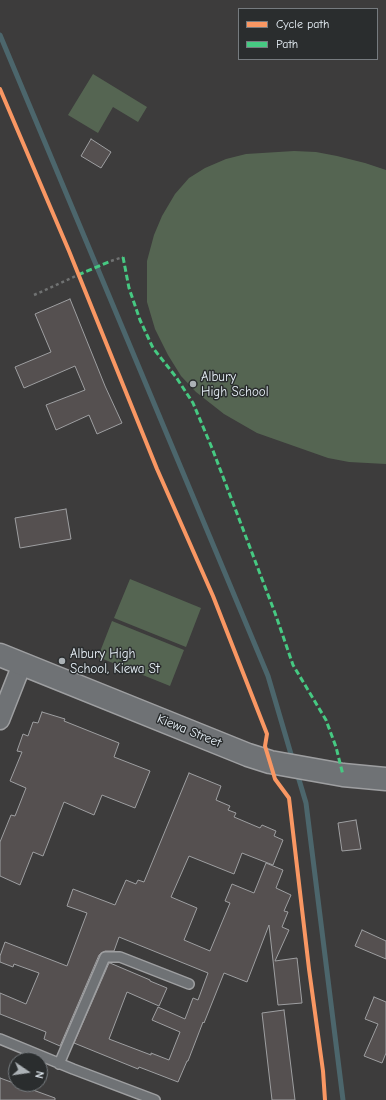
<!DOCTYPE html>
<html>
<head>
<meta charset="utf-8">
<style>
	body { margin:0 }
	#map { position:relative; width:386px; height:1100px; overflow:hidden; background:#3d3c3c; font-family:"Comic Neue",sans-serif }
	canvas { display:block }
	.legend { position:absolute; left:238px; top:8px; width:140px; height:52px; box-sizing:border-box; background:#2a2d2e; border:1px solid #767b7f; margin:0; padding:5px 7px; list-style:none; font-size:12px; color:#e8f1f8 }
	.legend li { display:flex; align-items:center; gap:8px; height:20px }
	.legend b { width:20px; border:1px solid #767b7f }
	.north { position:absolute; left:8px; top:1052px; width:40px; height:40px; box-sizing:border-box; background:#2a2d2e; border:1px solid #767b7f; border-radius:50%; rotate:103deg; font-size:11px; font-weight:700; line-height:16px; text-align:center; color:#e8f1f8 }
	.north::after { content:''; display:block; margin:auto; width:14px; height:18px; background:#acb2b6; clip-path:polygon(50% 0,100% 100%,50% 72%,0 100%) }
</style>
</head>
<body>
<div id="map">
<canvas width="386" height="1100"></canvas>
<ul class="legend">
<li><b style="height:5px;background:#f99763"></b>Cycle path</li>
<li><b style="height:5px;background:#46c982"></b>Path</li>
</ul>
<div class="north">N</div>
</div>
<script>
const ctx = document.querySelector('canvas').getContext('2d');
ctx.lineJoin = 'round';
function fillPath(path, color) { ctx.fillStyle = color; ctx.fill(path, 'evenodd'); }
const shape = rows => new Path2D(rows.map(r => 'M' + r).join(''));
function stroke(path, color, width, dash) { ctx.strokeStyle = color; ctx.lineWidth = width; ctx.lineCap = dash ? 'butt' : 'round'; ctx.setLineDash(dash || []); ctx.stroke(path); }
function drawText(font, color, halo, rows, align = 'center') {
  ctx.font = font + ' "Comic Neue",sans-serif'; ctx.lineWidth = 3; ctx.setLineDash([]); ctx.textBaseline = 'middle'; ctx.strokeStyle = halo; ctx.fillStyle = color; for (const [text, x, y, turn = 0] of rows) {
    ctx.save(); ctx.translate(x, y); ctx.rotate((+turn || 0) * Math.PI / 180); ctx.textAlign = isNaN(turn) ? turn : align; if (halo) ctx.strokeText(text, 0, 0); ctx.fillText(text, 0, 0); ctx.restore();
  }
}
fillPath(shape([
	[93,74,147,107,138,122,113,107,98,133,68,115],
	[294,151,316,152,337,156,365,163,386,170,386,464,349,462,328,458,257,433,224,414,196,392,181,376,168,355,155,329,147,302,147,261,154,235,162,216,175,194,189,178,205,168,226,159,246,154],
	[130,579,201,608,186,647,114,618],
	[112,621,184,650,170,686,98,657]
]), '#556552');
stroke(shape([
	[0,35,268,676,293,761],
	[297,773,306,803,343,1100]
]), '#4c666c', 5);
const building = shape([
	[91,139,111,152,101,168,81,156,91,139],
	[70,299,105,386,122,423,97,434,89,415,56,430,46,405,85,390,75,366,24,388,15,367,51,352,35,314,70,299],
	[66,509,71,539,20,548,15,518,66,509],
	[42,712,65,719,64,721,119,743,114,757,150,771,135,808,102,795,94,815,64,802,43,856,33,852,20,885,0,876,0,842,11,815,15,816,26,788,10,781,22,752,17,751,23,734,28,736,33,722,38,723,42,712],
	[189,773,221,786,216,800,230,806,228,810,236,813,234,817,260,828,262,825,276,831,274,836,283,840,273,865,242,853,234,874,189,856,171,897,197,908,184,940,210,951,230,903,225,901,232,884,254,893,266,863,283,870,276,888,291,895,284,911,288,912,282,927,289,930,275,961,297,958,302,1003,278,1005,269,925,247,982,224,973,204,1023,203,1022,188,1061,187,1061,178,1082,139,1067,138,1069,74,1043,109,963,110,963,150,980,150,981,167,988,159,1006,127,992,109,1039,151,1055,151,1053,169,1060,180,1032,152,1020,158,1007,185,1019,193,998,198,1000,208,973,119,937,114,951,105,951,99,955,60,1046,44,1039,46,1032,0,1014,0,993,26,1004,39,973,14,964,13,967,0,962,0,956,5,942,67,966,87,913,67,906,73,889,115,905,126,880,136,884,138,880,144,882,189,773],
	[356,820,361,849,342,851,338,823,356,820],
	[362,930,386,941,386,959,355,946,362,930],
	[374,997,386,1002,386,1053,382,1063,364,1056,378,1024,365,1019,374,997],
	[284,1010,295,1100,272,1100,262,1013,284,1010],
	[0,1078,55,1098,55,1100,0,1100,0,1078]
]);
fillPath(building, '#555050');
stroke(building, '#9e9fa1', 1);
const service = shape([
	[0,1039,73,1069,155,1100],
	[59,1064,105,957,120,957,189,984]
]);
const minor = shape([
	[0,720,22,664]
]);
const tertiary = shape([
	[0,655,248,755,270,762,343,775,386,779]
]);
stroke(service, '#9e9fa1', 12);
stroke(minor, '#9e9fa1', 21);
stroke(tertiary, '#9e9fa1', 25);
stroke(shape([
	[111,261,123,257],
	[34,295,78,275]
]), '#707272', 2.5, [3, 3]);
stroke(service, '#6f7275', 9);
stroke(minor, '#6f7275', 18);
stroke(tertiary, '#6f7275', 22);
stroke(shape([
	[123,257,129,288,140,320,153,348,176,377,193,403,212,448,275,613,293,665,326,720,336,747,343,775],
	[78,275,111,261]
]), '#46c982', 3, [6, 3]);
stroke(shape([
	[0,89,69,251,157,469,213,596,267,734,265,746,275,779,289,798,309,969,323,1071,325,1100]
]), '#f99763', 4);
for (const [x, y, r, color] of [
	[193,384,4,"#acb2b6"],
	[62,661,4,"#acb2b6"]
]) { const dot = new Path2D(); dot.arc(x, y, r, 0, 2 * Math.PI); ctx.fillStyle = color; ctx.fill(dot); stroke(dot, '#2a2d2e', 1.5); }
drawText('13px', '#e8f1f8', '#2a2d2e', [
	["Albury",201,377],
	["High School",201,392],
	["Albury High",70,654],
	["School, Kiewa St",70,669]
], 'left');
drawText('13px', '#e8f1f8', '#2a2d2e', [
	["Kiewa Street",189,731,22]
]);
</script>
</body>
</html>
